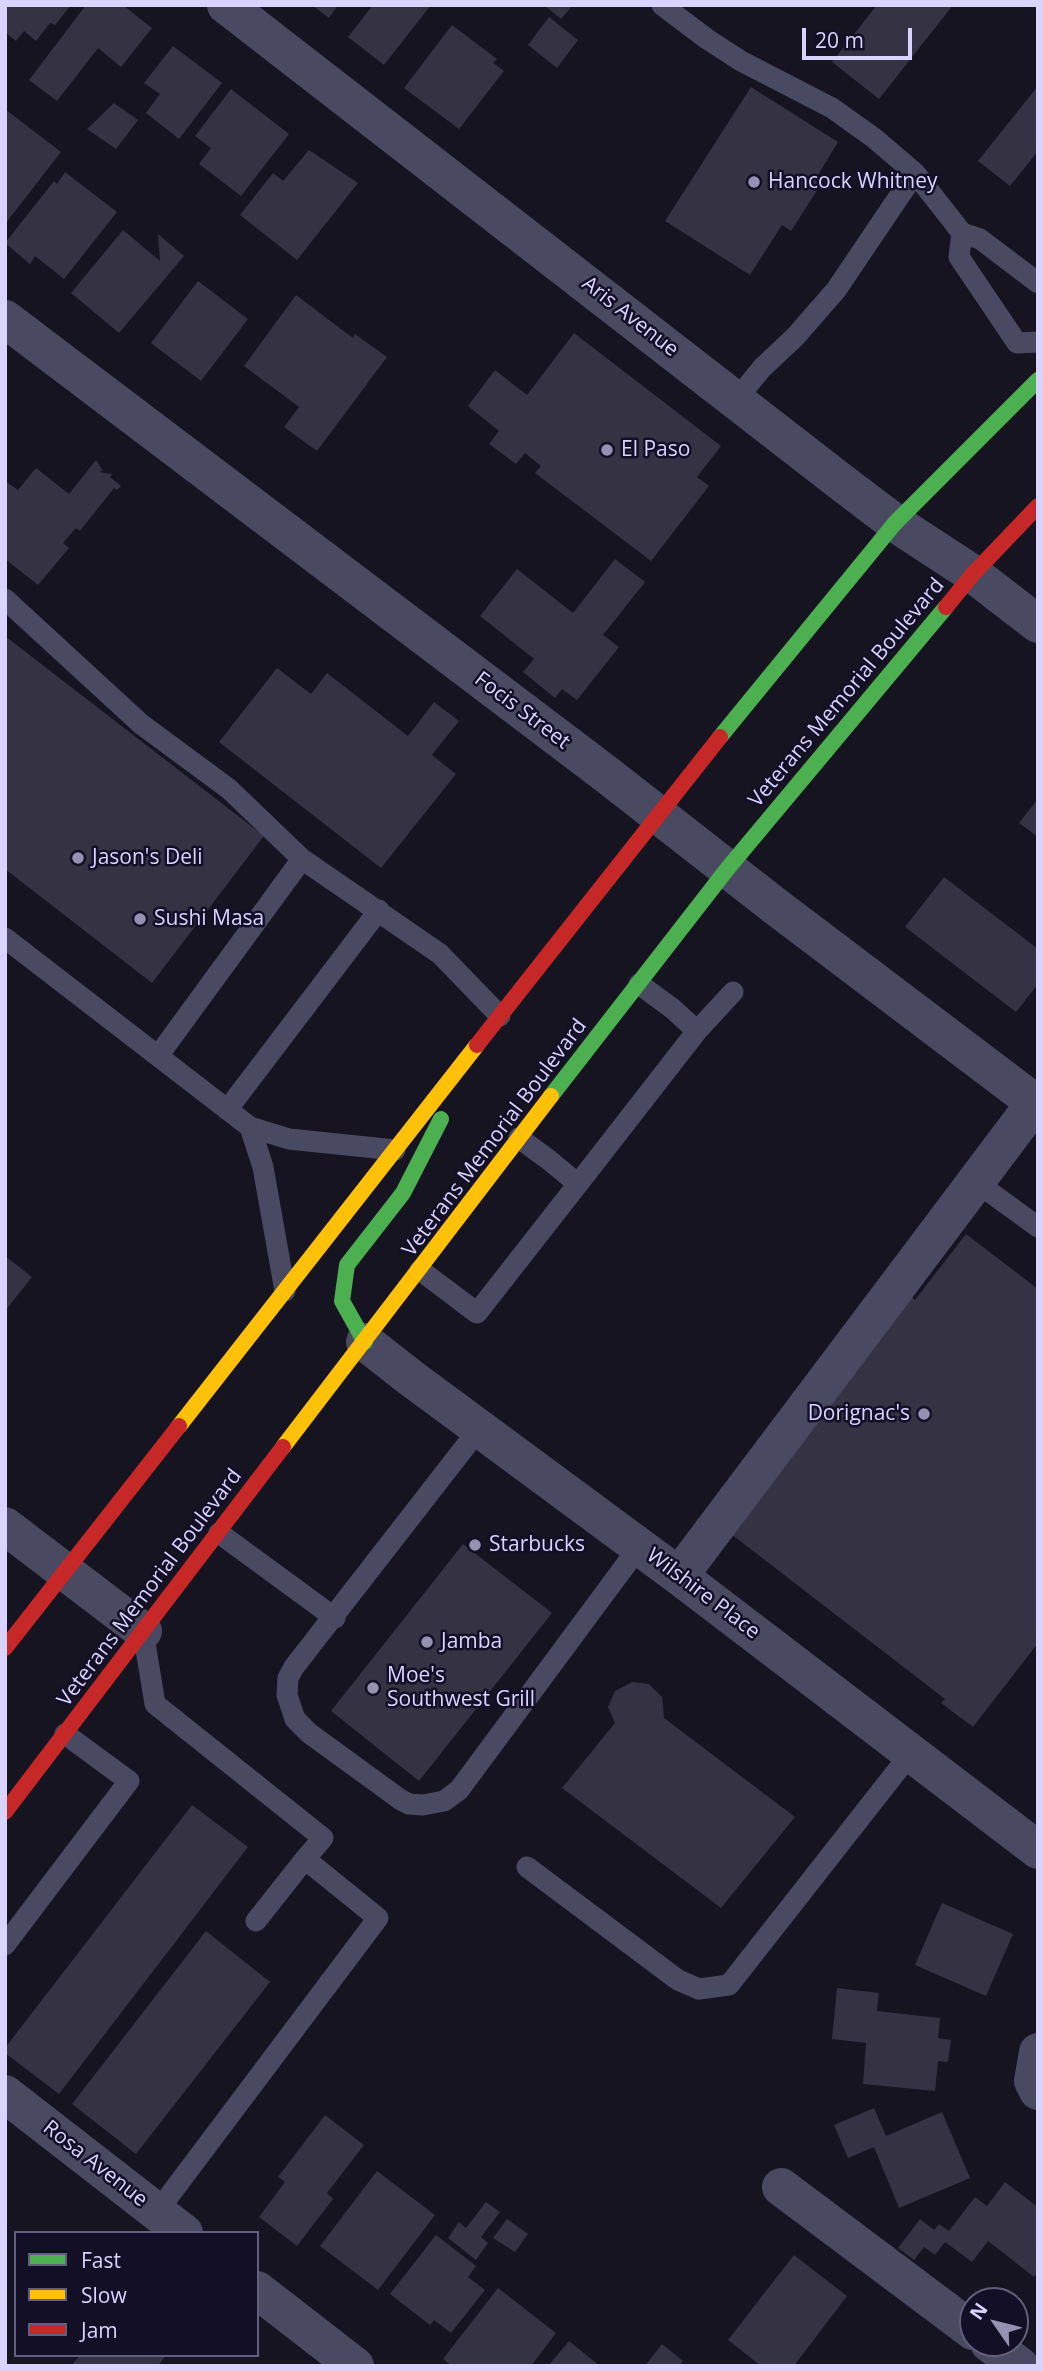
<!DOCTYPE html>
<html>
<head>
<meta charset="utf-8">
<style>
	body { margin:0 }
	#map { position:relative; width:1043px; height:2371px; overflow:hidden; background:#161421; font-family:"Open Sans",sans-serif }
	canvas { display:block }
	.frame { position:absolute; inset:0; border:7px solid #d9d4ff; pointer-events:none }
	.legend { position:absolute; left:14px; top:2231px; width:245px; height:126px; box-sizing:border-box; background:#130f26; border:2px solid #625e7d; margin:0; padding:9px 12px; list-style:none; font-size:21px; color:#d9d4ff }
	.legend li { display:flex; align-items:center; gap:14px; height:35px }
	.legend b { width:35px; border:2px solid #625e7d }
	.north { position:absolute; left:959px; top:2287px; width:70px; height:70px; box-sizing:border-box; background:#130f26; border:2px solid #625e7d; border-radius:50%; rotate:305deg; font-size:19px; font-weight:700; line-height:28px; text-align:center; color:#d9d4ff }
	.north::after { content:''; display:block; margin:auto; width:24px; height:32px; background:#9591b1; clip-path:polygon(50% 0,100% 100%,50% 72%,0 100%) }
	.scale { position:absolute; left:802px; top:28px; width:110px; height:32px; box-sizing:border-box; border:4px solid #d9d4ff; border-top:0; padding-left:9px; font-size:21px; line-height:24px; white-space:nowrap; color:#d9d4ff; -webkit-text-stroke:5px #130f26; paint-order:stroke }
</style>
</head>
<body>
<div id="map">
<canvas width="1043" height="2371"></canvas>
<div class="frame"></div>
<ul class="legend">
<li><b style="height:9px;background:#4caf50"></b>Fast</li>
<li><b style="height:9px;background:#ffc107"></b>Slow</li>
<li><b style="height:9px;background:#c62828"></b>Jam</li>
</ul>
<div class="north">N</div>
<div class="scale">20 m</div>
</div>
<script>
const ctx = document.querySelector('canvas').getContext('2d');
ctx.lineJoin = 'round';
function fillPath(path, color) { ctx.fillStyle = color; ctx.fill(path, 'evenodd'); }
const shape = rows => new Path2D(rows.map(r => 'M' + r).join(''));
function stroke(path, color, width, dash) { ctx.strokeStyle = color; ctx.lineWidth = width; ctx.lineCap = dash ? 'butt' : 'round'; ctx.setLineDash(dash || []); ctx.stroke(path); }
function drawText(font, color, halo, rows, align = 'center') {
  ctx.font = font + ' "Open Sans",sans-serif'; ctx.lineWidth = 5; ctx.setLineDash([]); ctx.textBaseline = 'middle'; ctx.strokeStyle = halo; ctx.fillStyle = color; for (const [text, x, y, turn = 0] of rows) {
    ctx.save(); ctx.translate(x, y); ctx.rotate((+turn || 0) * Math.PI / 180); ctx.textAlign = isNaN(turn) ? turn : align; if (halo) ctx.strokeText(text, 0, 0); ctx.fillText(text, 0, 0); ctx.restore();
  }
}
fillPath(shape([
	[5,5,71,5,55,25,50,23,36,41,24,31,16,41,5,32],
	[86,5,123,5,152,28,121,67,98,48,57,101,29,80],
	[312,5,338,5,329,18],
	[373,5,431,5,384,65,348,37],
	[544,5,573,5,561,19],
	[877,5,953,5,879,99,832,62],
	[549,17,578,40,557,68,528,45],
	[452,25,497,59,493,63,504,71,459,129,404,88],
	[173,46,222,83,179,139,146,113,160,94,144,83],
	[1038,86,1038,151,1010,186,978,161],
	[751,87,838,142,815,180,821,184,791,231,782,225,750,275,665,221],
	[231,89,289,134,241,196,199,164,211,148,195,136],
	[114,103,138,120,116,149,87,129],
	[5,109,61,152,5,224],
	[309,150,358,183,297,260,240,215,273,173,283,181],
	[65,172,117,212,64,279,35,256,30,264,5,243,54,181,57,184],
	[123,230,160,261,158,234,184,256,119,333,71,293],
	[198,281,248,319,201,381,151,343],
	[296,295,353,338,355,334,387,357,317,451,284,427,299,407,244,366],
	[574,333,721,446,697,477,709,486,651,561,535,473,541,466,525,453,516,464,489,444,499,431,468,406,495,370,527,395],
	[96,460,103,471,99,472,112,474,110,477,121,486,117,490,114,488,80,531,76,528,63,543,69,548,38,585,5,559,5,481,18,490,36,468,69,494],
	[615,559,645,582,603,635,619,647,577,700,562,689,555,698,523,672,534,659,480,616,517,569,573,613],
	[5,636,264,836,152,983,5,869],
	[277,668,311,694,327,673,408,736,434,702,459,721,432,755,456,774,381,868,219,742],
	[1038,799,1038,837,1019,823],
	[944,877,1038,949,1038,984,1016,1012,905,927],
	[966,1234,1038,1289,1038,1643,973,1727,941,1703,945,1699,722,1527,904,1291,915,1300],
	[5,1256,32,1277,5,1311],
	[463,1544,552,1613,419,1781,331,1711],
	[632,1682,649,1684,662,1697,664,1718,795,1817,721,1908,562,1788,615,1723,608,1707,615,1691],
	[192,1805,248,1847,59,2094,5,2053,5,2048],
	[942,1903,1013,1934,986,1996,915,1965],
	[206,1931,270,1982,136,2154,72,2104],
	[837,1988,879,1993,877,2011,940,2018,938,2038,951,2040,948,2062,938,2061,935,2091,863,2084,866,2043,832,2039],
	[874,2108,886,2136,942,2112,970,2178,899,2208,874,2147,848,2158,834,2125],
	[325,2115,364,2145,327,2193,333,2199,297,2246,259,2217,285,2182,278,2177],
	[377,2171,435,2215,378,2290,320,2246],
	[1005,2182,1038,2207,1038,2272,1034,2277,988,2241,972,2262,945,2242,935,2255,924,2247,914,2260,898,2248,920,2219,934,2230,939,2224,949,2231,975,2197,987,2206],
	[486,2202,500,2212,481,2237,488,2243,476,2260,448,2238,459,2222,466,2228],
	[507,2219,528,2234,515,2252,493,2238],
	[436,2235,476,2266,468,2277,485,2290,451,2333,434,2320,430,2325,390,2294],
	[794,2255,847,2296,794,2366,761,2366,728,2340],
	[498,2288,556,2333,531,2366,452,2366,443,2359],
	[569,2341,600,2366,548,2366],
	[662,2344,683,2361,679,2366,645,2366],
	[80,2355,166,2355,158,2366,71,2366]
]), '#343243');
stroke(shape([
	[662,5,707,39,741,61,832,108,874,138,915,173,836,290,795,337,762,368,736,400],
	[915,173,962,233],
	[1038,283,980,239,962,233,959,257,1017,343,1038,342],
	[5,599,141,724,229,789,302,859],
	[5,938,250,1127,289,1139,395,1150],
	[639,984,673,1009,697,1031],
	[158,1056,302,859,440,954,500,1016],
	[227,1110,379,910],
	[250,1127,263,1167,285,1291],
	[976,1182,1038,1227],
	[578,1184,697,1031,733,992],
	[420,1270,477,1313,578,1184,549,1160,519,1138],
	[479,1429,294,1667,288,1678,287,1695,295,1719,309,1733,401,1800,409,1804,423,1805,444,1801,459,1790,639,1547],
	[219,1533,335,1618],
	[143,1631,155,1704,323,1838,305,1859],
	[527,1867,678,1980,699,1989,729,1985,911,1753],
	[5,1945,129,1781,65,1734],
	[157,2212,378,1918,305,1859,256,1921]
]), '#4a4962', 21);
stroke(shape([
	[226,5,841,482,895,523,973,574,1038,624],
	[5,319,606,774,775,906,1038,1105],
	[365,1342,411,1378,679,1576,1038,1850],
	[5,1526,143,1631],
	[679,1576,1035,1103],
	[1038,2052,1033,2081,1038,2091],
	[5,2094,184,2233],
	[781,2187,973,2331],
	[257,2290,355,2366],
	[989,2343,1020,2366]
]), '#4a4962', 38);
stroke(shape([
	[720,737,895,523,1038,380],
	[551,1096,728,868,946,607],
	[365,1342,342,1301,347,1265,403,1193,441,1119]
]), '#4caf50', 16);
stroke(shape([
	[179,1426,477,1045],
	[283,1447,551,1096]
]), '#ffc107', 16);
stroke(shape([
	[946,607,973,574,1038,506],
	[477,1045,720,737],
	[5,1648,179,1426],
	[5,1812,283,1447]
]), '#c62828', 16);
for (const [x, y, r, color] of [
	[754,182,7,"#9591b1"],
	[607,450,7,"#9591b1"],
	[78,858,7,"#9591b1"],
	[140,919,7,"#9591b1"],
	[924,1414,7,"#9591b1"],
	[475,1545,7,"#9591b1"],
	[427,1642,7,"#9591b1"],
	[373,1688,7,"#9591b1"]
]) { const dot = new Path2D(); dot.arc(x, y, r, 0, 2 * Math.PI); ctx.fillStyle = color; ctx.fill(dot); stroke(dot, '#130f26', 2.5); }
drawText('21px', '#d9d4ff', '#130f26', [
	["Hancock Whitney",768,182],
	["El Paso",621,450],
	["Jason's Deli",92,858],
	["Sushi Masa",154,919],
	["Dorignac's",910,1414,"right"],
	["Starbucks",489,1545],
	["Jamba",441,1642],
	["Moe's",387,1676],
	["Southwest Grill",387,1700]
], 'left');
drawText('21px', '#d9d4ff', '#130f26', [
	["Aris Avenue",630,317,38],
	["Veterans Memorial Boulevard",847,693,-50],
	["Focis Street",522,711,37],
	["Veterans Memorial Boulevard",495,1138,-53],
	["Veterans Memorial Boulevard",150,1588,-53],
	["Wilshire Place",703,1594,37],
	["Rosa Avenue",95,2164,38]
]);
</script>
</body>
</html>
